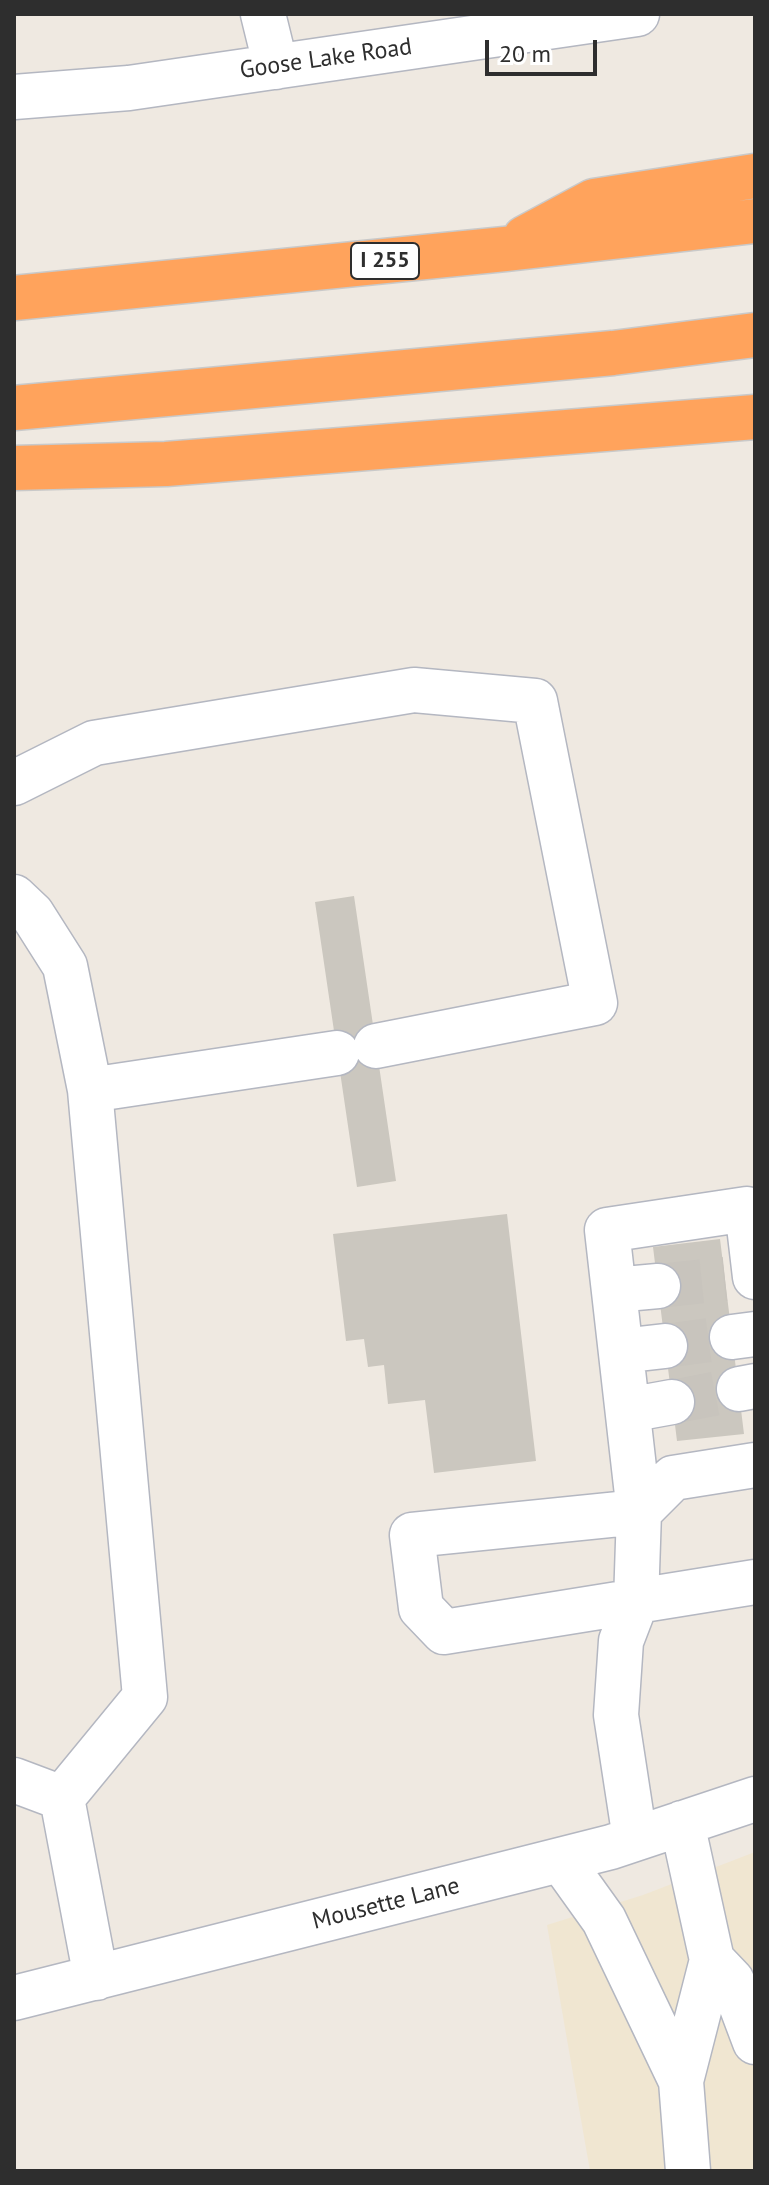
<!DOCTYPE html>
<html>
<head>
<meta charset="utf-8">
<style>
	body { margin:0 }
	#map { position:relative; width:769px; height:2185px; overflow:hidden; background:#efe9e1; font-family:"PT Sans",sans-serif }
	canvas { display:block }
	.frame { position:absolute; inset:0; border:16px solid #2e2e2e; pointer-events:none }
	.scale { position:absolute; left:485px; top:40px; width:112px; height:36px; box-sizing:border-box; border:4px solid #2e2e2e; border-top:0; padding-left:10px; font-size:24px; line-height:28px; white-space:nowrap; color:#2e2e2e; -webkit-text-stroke:6px #fff; paint-order:stroke }
</style>
</head>
<body>
<div id="map">
<canvas width="769" height="2185"></canvas>
<div class="frame"></div>
<div class="scale">20 m</div>
</div>
<script>
const ctx = document.querySelector('canvas').getContext('2d');
ctx.lineJoin = 'round';
function fillPath(path, color) { ctx.fillStyle = color; ctx.fill(path, 'evenodd'); }
const shape = rows => new Path2D(rows.map(r => 'M' + r).join(''));
function stroke(path, color, width, dash) { ctx.strokeStyle = color; ctx.lineWidth = width; ctx.lineCap = dash ? 'butt' : 'round'; ctx.setLineDash(dash || []); ctx.stroke(path); }
function drawText(font, color, halo, rows, align = 'center') {
  ctx.font = font + ' "PT Sans",sans-serif'; ctx.lineWidth = 7; ctx.setLineDash([]); ctx.textBaseline = 'middle'; ctx.strokeStyle = halo; ctx.fillStyle = color; for (const [text, x, y, turn = 0] of rows) {
    ctx.save(); ctx.translate(x, y); ctx.rotate((+turn || 0) * Math.PI / 180); ctx.textAlign = isNaN(turn) ? turn : align; if (halo) ctx.strokeText(text, 0, 0); ctx.fillText(text, 0, 0); ctx.restore();
  }
}
fillPath(shape([
	[755,1852,755,2171,590,2171,547,1925,643,1895]
]), '#f0e6d1');
fillPath(shape([
	[354,896,396,1181,357,1187,315,902],
	[507,1214,536,1461,434,1473,425,1400,388,1404,384,1365,368,1367,364,1339,346,1341,333,1234],
	[720,1239,744,1434,677,1441,653,1247]
]), '#cbc7bf');
stroke(shape([
	[658,1286,725,1279],
	[665,1346,732,1337],
	[672,1402,739,1389]
]), '#c8c4bd', 44, [44, 22]);
const minor = shape([
	[263,14,276,67],
	[14,97,129,88,637,14],
	[14,783,94,743,414,690,535,701,595,1003,376,1046],
	[14,897,32,914,65,966,90,1090,145,1697,62,1798],
	[90,1090,337,1053],
	[614,1290,658,1286],
	[732,1337,755,1334],
	[621,1351,665,1346],
	[739,1389,755,1386],
	[628,1410,672,1402],
	[755,1465,673,1478,639,1512,412,1535,421,1608,444,1632,755,1582],
	[14,1780,62,1798],
	[62,1798,96,1978],
	[635,1839,616,1715,621,1641,636,1602,639,1512,607,1230,747,1209,755,1277],
	[561,1860,604,1920,681,2081,688,2171],
	[712,1960,732,1981,755,2042],
	[14,1998,611,1847,755,1799],
	[681,2081,712,1960,682,1823]
]);
const highway = shape([
	[525,238,594,201,755,176],
	[14,298,505,249,755,221],
	[14,408,613,353,755,335],
	[14,468,166,464,755,417]
]);
stroke(minor, '#b4b7c1', 47);
stroke(highway, '#c9c9c9', 47);
stroke(minor, '#fff', 44);
stroke(highway, '#ffa35c', 44);
for (const [x, y, w] of [
	[385,261,68]
]) { const box = new Path2D(); box.roundRect(x - w / 2, y - 18, w, 36, 6); ctx.fillStyle = '#fff'; ctx.fill(box); stroke(box, '#2e2e2e', 2); }
drawText('bold 22px', '#2e2e2e', null, [
	["I 255",385,261]
]);
drawText('24px', '#2e2e2e', '#fff', [
	["Goose Lake Road",326,59,-8],
	["Mousette Lane",386,1904,-14]
]);
</script>
</body>
</html>
